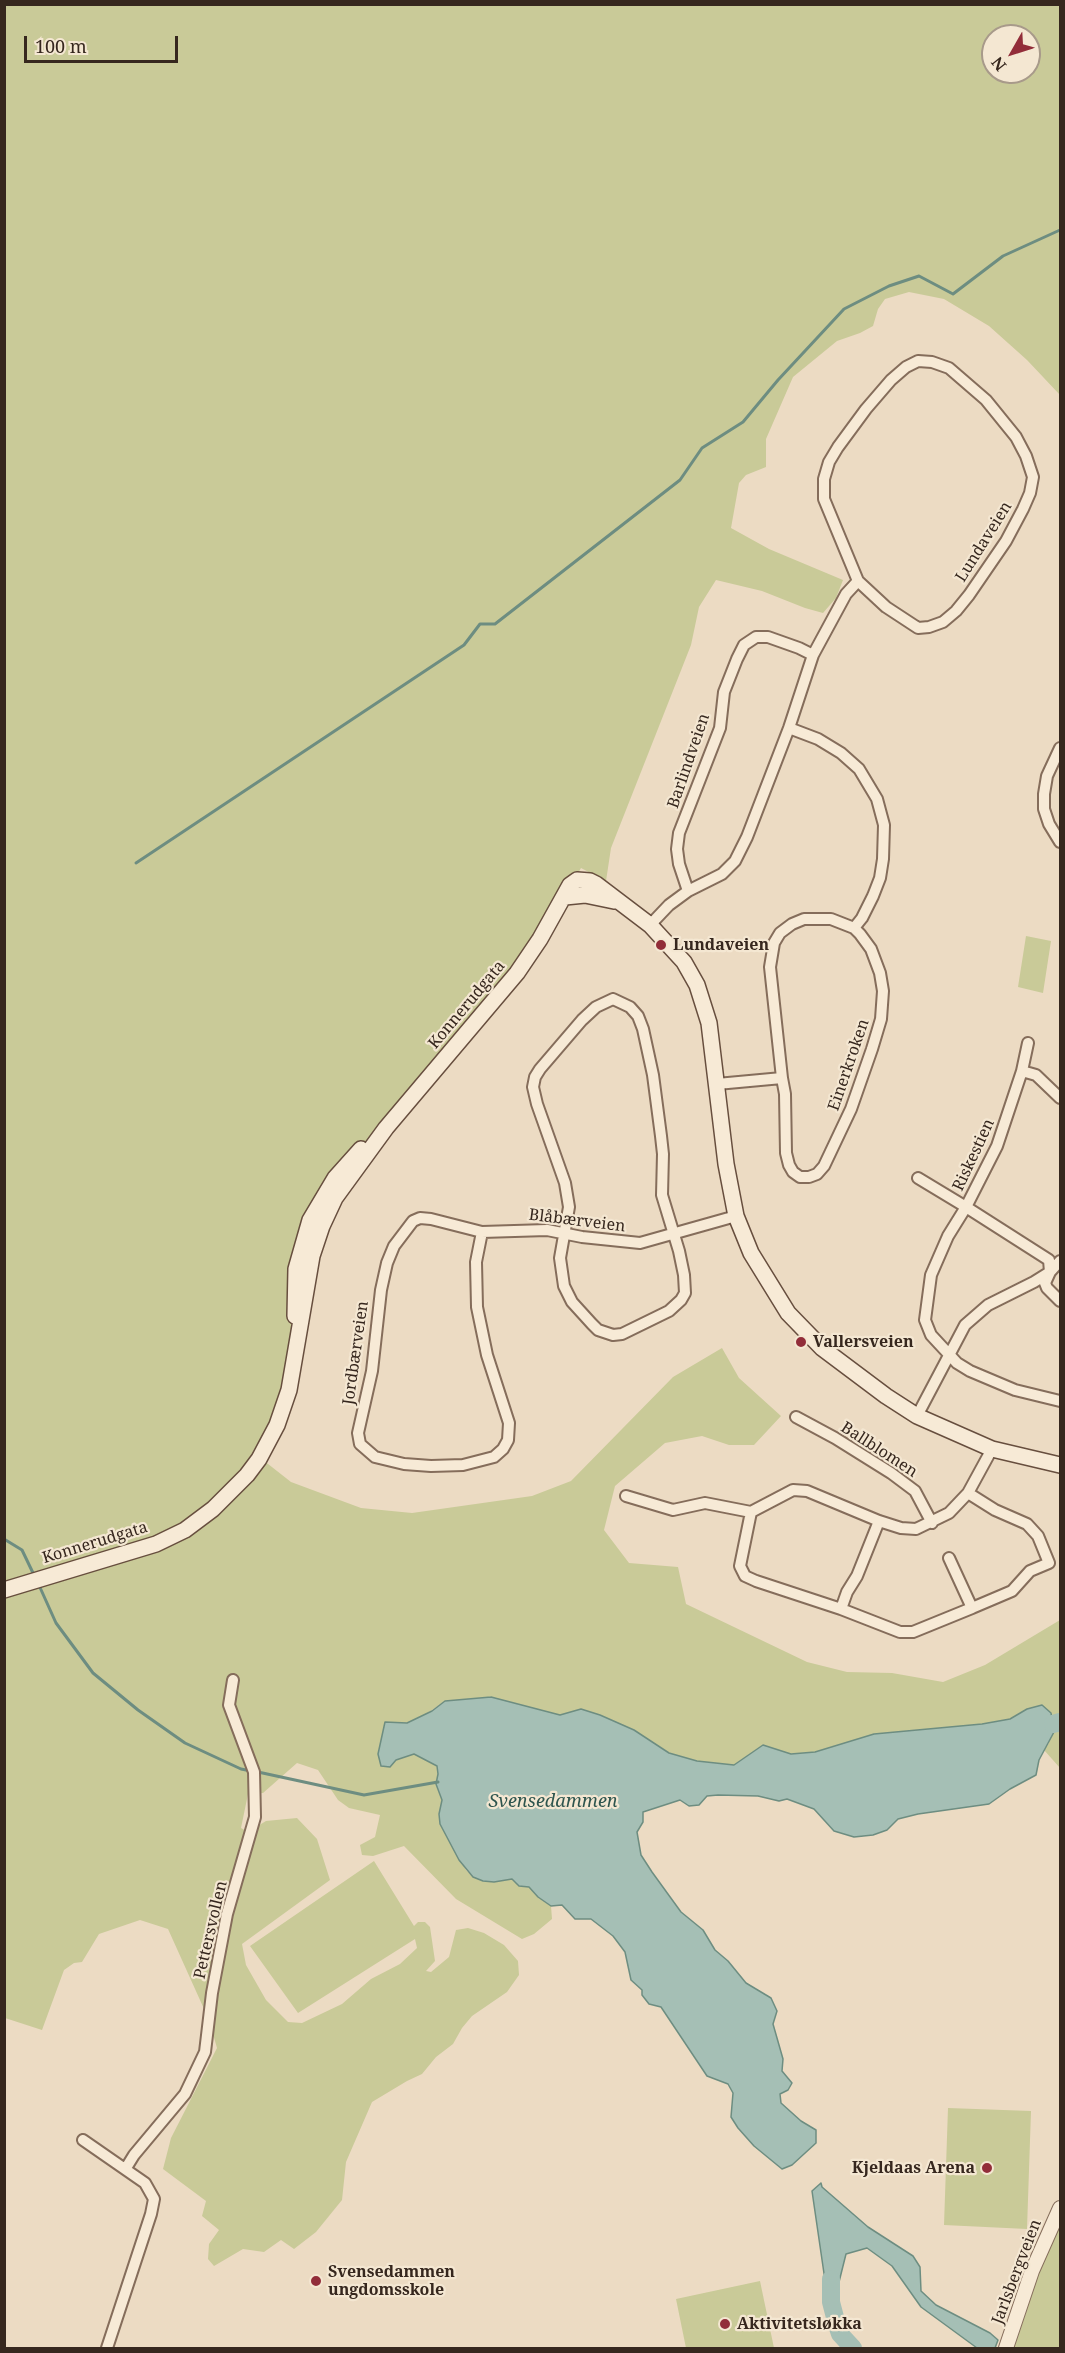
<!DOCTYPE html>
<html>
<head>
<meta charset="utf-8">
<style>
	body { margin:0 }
	#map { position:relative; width:1065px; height:2353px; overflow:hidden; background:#ecdbc3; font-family:"Noto Serif",serif }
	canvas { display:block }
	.frame { position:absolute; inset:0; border:6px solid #36271e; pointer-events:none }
	.north { position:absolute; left:981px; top:24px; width:60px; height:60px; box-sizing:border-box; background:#f4e7d2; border:2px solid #a89a8a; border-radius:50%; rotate:231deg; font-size:16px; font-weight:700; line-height:24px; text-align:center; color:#36271e }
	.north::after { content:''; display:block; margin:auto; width:21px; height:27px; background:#922d39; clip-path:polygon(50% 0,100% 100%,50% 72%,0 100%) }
	.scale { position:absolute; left:24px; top:36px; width:154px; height:27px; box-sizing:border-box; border:3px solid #36271e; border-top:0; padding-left:8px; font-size:18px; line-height:21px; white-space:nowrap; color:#36271e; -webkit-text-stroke:4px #f4e7d2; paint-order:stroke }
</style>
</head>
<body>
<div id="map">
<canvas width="1065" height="2353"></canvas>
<div class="frame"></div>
<div class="north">N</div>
<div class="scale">100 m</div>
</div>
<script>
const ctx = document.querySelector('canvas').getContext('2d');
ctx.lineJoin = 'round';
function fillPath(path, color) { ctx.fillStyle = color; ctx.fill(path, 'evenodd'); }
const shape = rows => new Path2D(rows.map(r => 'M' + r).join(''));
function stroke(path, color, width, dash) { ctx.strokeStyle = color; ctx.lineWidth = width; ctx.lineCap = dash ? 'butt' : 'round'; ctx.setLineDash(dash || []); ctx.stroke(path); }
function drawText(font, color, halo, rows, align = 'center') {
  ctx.font = font + ' "Noto Serif",serif'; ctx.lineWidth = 4.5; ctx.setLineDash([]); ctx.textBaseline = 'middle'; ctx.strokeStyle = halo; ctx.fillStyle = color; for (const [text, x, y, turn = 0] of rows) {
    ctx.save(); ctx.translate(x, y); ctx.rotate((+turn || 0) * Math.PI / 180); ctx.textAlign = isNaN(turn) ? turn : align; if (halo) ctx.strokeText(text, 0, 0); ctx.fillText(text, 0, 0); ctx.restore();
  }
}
fillPath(shape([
	[4,5,1060,5,1060,395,1027,360,989,326,944,299,909,292,885,299,878,309,873,326,860,333,837,341,793,377,766,439,766,467,746,475,739,483,731,528,769,549,843,580,836,598,823,613,805,608,762,591,716,580,699,607,691,645,611,848,606,881,581,868,535,948,329,1195,296,1350,263,1460,291,1482,361,1508,412,1513,532,1496,571,1481,673,1377,722,1348,739,1378,781,1416,754,1445,729,1445,702,1436,665,1443,615,1486,604,1530,629,1563,678,1567,686,1604,807,1662,847,1672,892,1673,943,1682,985,1665,1060,1620,1060,1768,1044,1750,1049,1743,1027,1709,1010,1719,982,1724,874,1734,815,1752,791,1754,763,1745,734,1765,697,1761,669,1753,634,1730,581,1709,561,1716,491,1697,445,1701,419,1719,406,1723,397,1722,396,1760,414,1754,437,1766,438,1774,436,1784,442,1800,439,1814,440,1824,466,1870,473,1877,483,1881,494,1882,512,1879,519,1886,529,1887,538,1897,551,1906,552,1919,534,1934,522,1939,456,1899,404,1846,373,1856,362,1855,360,1845,375,1837,380,1815,349,1808,338,1800,318,1770,297,1763,263,1793,248,1794,241,1828,248,1832,266,1821,297,1818,317,1839,330,1880,242,1944,246,1965,266,2000,288,2022,302,2023,342,2004,371,1979,400,1964,417,1948,415,1939,298,2013,250,1946,374,1861,414,1926,418,1922,425,1922,430,1927,435,1961,426,1971,431,1972,449,1957,456,1930,468,1928,484,1933,504,1945,518,1961,519,1975,507,1992,472,2016,462,2028,453,2044,436,2057,422,2074,407,2081,372,2102,346,2162,342,2200,316,2232,294,2249,281,2240,264,2252,243,2249,214,2266,208,2259,209,2244,219,2230,202,2216,206,2201,163,2169,171,2138,217,2048,209,2020,168,1929,140,1920,99,1934,82,1962,74,1963,64,1970,42,2030,5,2018],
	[993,36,1029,36,1029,72,993,72],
	[1026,936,1051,941,1043,993,1018,987],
	[948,2108,1031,2111,1027,2229,944,2225],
	[1060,2225,1060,2348,1014,2348,1040,2270],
	[760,2281,774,2348,686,2348,676,2299]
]), '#c9ca98');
const water = shape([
	[491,1697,560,1715,581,1709,600,1715,634,1730,669,1753,697,1761,734,1765,763,1745,791,1754,815,1752,874,1734,982,1724,1010,1719,1027,1709,1042,1705,1051,1713,1054,1732,1039,1760,1036,1775,1010,1789,989,1804,918,1814,898,1819,887,1830,873,1835,854,1837,834,1831,814,1809,787,1799,779,1801,758,1796,718,1795,707,1796,699,1805,689,1806,680,1800,643,1812,643,1822,637,1832,641,1855,652,1872,681,1912,703,1930,715,1950,728,1961,746,1983,771,1998,777,2011,773,2024,783,2059,782,2071,792,2083,788,2090,780,2094,781,2103,801,2121,816,2130,816,2143,792,2165,782,2169,754,2146,738,2128,731,2117,733,2093,728,2084,707,2076,661,2007,649,2004,642,1995,642,1990,631,1980,625,1952,613,1936,591,1919,575,1919,562,1905,551,1906,538,1897,529,1887,519,1886,512,1879,494,1882,483,1881,473,1877,459,1860,440,1824,439,1814,442,1800,436,1784,438,1774,437,1766,414,1754,396,1760,390,1767,381,1766,378,1754,385,1722,407,1723,432,1711,445,1701,491,1697],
	[821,2183,822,2187,868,2227,913,2256,920,2267,921,2291,936,2305,990,2333,998,2340,995,2348,977,2348,921,2307,892,2266,867,2248,846,2254,834,2302,828,2301,812,2191,821,2183]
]);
fillPath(water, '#a5bfb5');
stroke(water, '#6d8d81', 1.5);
stroke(shape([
	[136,863,464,645,480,624,495,624,680,480,702,448,743,422,778,380,844,309,889,286,919,276,953,294,1003,256,1060,230],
	[4,1539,22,1550,34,1575],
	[38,1583,56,1623,93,1673,138,1710,185,1743,241,1769,251,1771],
	[258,1772,364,1795,438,1782]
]), '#6d8d81', 3);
stroke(shape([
	[1053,1724,1060,1722],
	[831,2279,831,2302,837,2325,840,2334,853,2348]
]), '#a5bfb5', 18);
const minor = shape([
	[918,361,932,362,949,368,986,400,1016,437,1026,456,1033,477,1030,493,1023,509,1006,541,969,595,956,611,943,622,929,627,918,628,886,607,858,581,824,499,824,479,829,462,838,447,866,409,891,380,906,367,918,361],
	[789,728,818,739,841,753,859,769,877,799,884,825,883,859,880,878,873,896,862,918,854,928],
	[1060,748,1047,776,1044,794,1044,809,1049,824,1060,842],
	[688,891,679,864,677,849,679,833,720,728,724,692,737,659,744,645,756,637,768,637,799,648,813,655],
	[650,925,669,905,688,891,722,874,735,861,747,837,789,728,813,655,846,594,858,581],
	[613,999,630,1007,638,1016,643,1029,653,1075,661,1136,663,1154,662,1195,679,1251,684,1275,685,1293,681,1300,669,1311,622,1334,613,1335,598,1330,592,1324,572,1302,564,1286,560,1258,569,1207,565,1183,537,1104,533,1087,535,1077,540,1069,582,1020,596,1007,613,999],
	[1028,1043,1022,1071,997,1146,966,1207,1049,1260,1050,1272,1045,1283,1047,1288,1060,1301],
	[1022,1071,1036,1075,1060,1098],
	[717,1084,782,1078,785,1094,786,1153,789,1165,793,1172,800,1177,809,1177,817,1174,824,1166,851,1109,872,1049,881,1019,883,991,880,973,871,949,860,934,854,928,831,919,804,919,792,924,780,933,774,943,770,967,782,1078],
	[918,1178,966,1207,948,1236,931,1275,925,1320,931,1335,957,1363,970,1371,1015,1390,1060,1401],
	[482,1232,476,1262,477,1307,487,1355,509,1423,508,1440,503,1449,494,1457,463,1465,431,1466,404,1464,375,1457,360,1444,358,1433,372,1371,381,1290,387,1263,394,1246,413,1221,420,1218,431,1219,482,1232,547,1230,582,1237,640,1243,736,1216],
	[917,1416,965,1325,988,1305,1034,1282,1050,1272,1060,1261],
	[796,1417,835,1438,891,1473,915,1491,932,1523],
	[626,1496,673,1510,705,1503,751,1512,793,1490,807,1491,879,1521,901,1528,916,1529,949,1513,968,1493,992,1449],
	[751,1512,740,1566,745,1576,756,1581,841,1609],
	[879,1521,857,1576,847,1592,841,1609,900,1632,913,1632,972,1608],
	[949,1558,972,1608,1012,1591,1030,1571,1049,1563,1038,1536,1027,1524,995,1510,968,1493],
	[83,2140,145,2183,154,2199,151,2214,107,2348],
	[126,2168,134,2155,185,2094,205,2052,212,1993,227,1914,255,1817,254,1772,229,1705,233,1680]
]);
const tertiary = shape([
	[1006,2348,1032,2271,1060,2208]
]);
const secondary = shape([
	[565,897,585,895,614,901],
	[295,1316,296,1269,310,1220,335,1178,361,1149],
	[4,1590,156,1544,185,1530,213,1509,247,1475,259,1459,277,1425,289,1390,312,1256,322,1226,335,1198,386,1128,517,973,540,939,570,885,577,880,590,881,596,884,650,925,684,962,697,985,709,1023,726,1164,736,1216,751,1253,788,1313,822,1348,886,1396,917,1416,992,1449,1060,1465]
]);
stroke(minor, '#856d5b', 14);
stroke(tertiary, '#856d5b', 16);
stroke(secondary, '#674e3e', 18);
stroke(minor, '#f7ead6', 10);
stroke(tertiary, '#f7ead6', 14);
stroke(secondary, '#f7ead6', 15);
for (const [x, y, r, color] of [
	[661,945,6,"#922d39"],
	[801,1342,6,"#922d39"],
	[987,2168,6,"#922d39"],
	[316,2281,6,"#922d39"],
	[725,2324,6,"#922d39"]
]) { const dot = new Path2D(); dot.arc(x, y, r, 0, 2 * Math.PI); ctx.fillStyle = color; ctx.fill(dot); stroke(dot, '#f4e7d2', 2); }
drawText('16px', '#36271e', '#f4e7d2', [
	["Lundaveien",984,542,-58],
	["Barlindveien",689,761,-71],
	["Konnerudgata",467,1005,-50],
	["Einerkroken",849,1065,-71],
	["Riskestien",974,1155,-65],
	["Blåbærveien",577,1221,7],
	["Jordbærveien",356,1353,-82],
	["Ballblomen",879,1450,33],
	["Konnerudgata",95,1543,-17],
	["Pettersvollen",211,1930,-77],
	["Jarlsbergveien",1017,2272,-69]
]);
drawText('bold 16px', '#36271e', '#f4e7d2', [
	["Lundaveien",673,945],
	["Vallersveien",813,1342],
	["Kjeldaas Arena",975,2168,"right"],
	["Svensedammen",328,2272],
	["ungdomsskole",328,2290],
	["Aktivitetsløkka",737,2324]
], 'left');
drawText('italic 18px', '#2e554e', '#f4e7d2', [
	["Svensedammen",553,1802]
]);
</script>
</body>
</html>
